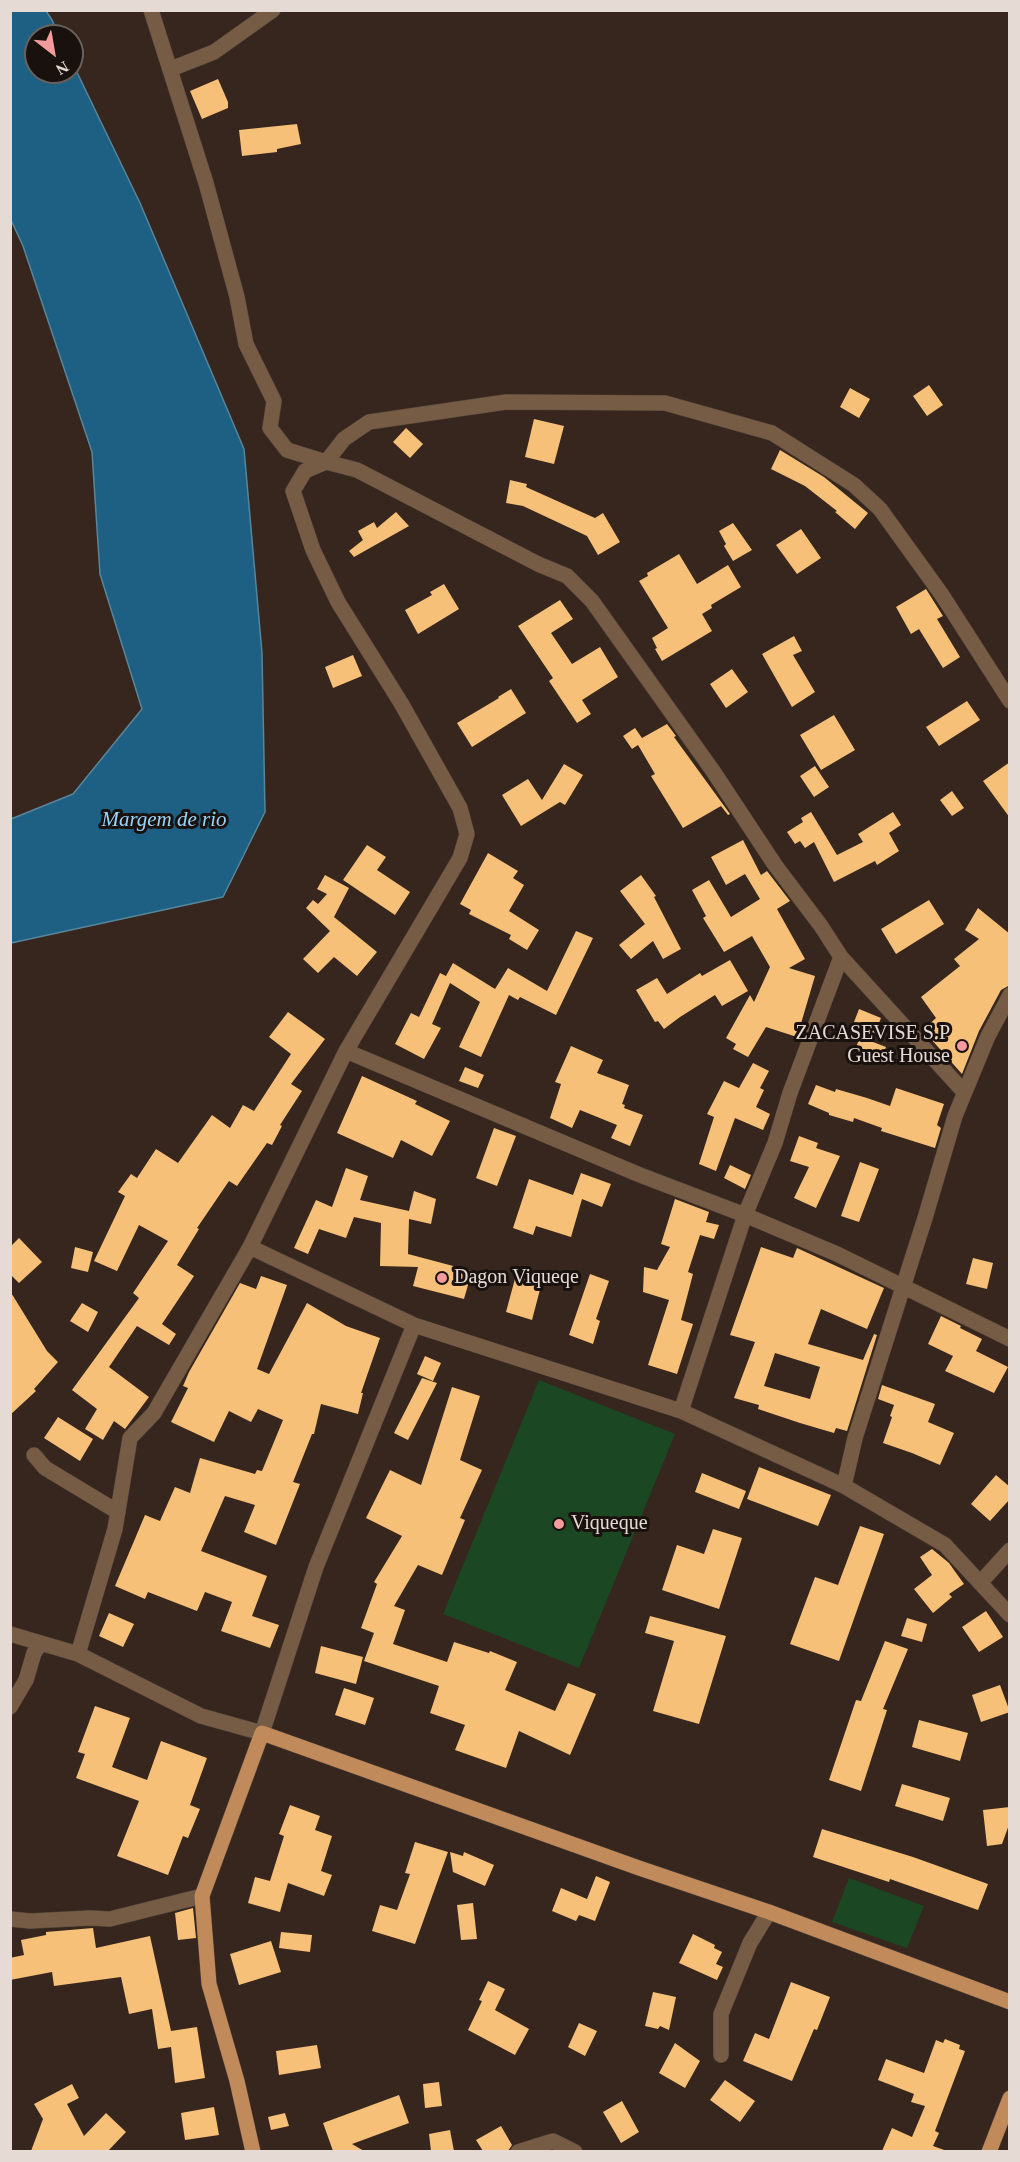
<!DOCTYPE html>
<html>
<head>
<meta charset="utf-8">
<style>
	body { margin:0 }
	#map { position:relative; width:1020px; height:2162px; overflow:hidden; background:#36261d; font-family:"Times New Roman",serif }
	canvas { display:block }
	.frame { position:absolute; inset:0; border:12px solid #e5dad4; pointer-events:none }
	.north { position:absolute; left:24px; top:24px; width:60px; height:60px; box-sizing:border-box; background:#18110d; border:2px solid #6a615d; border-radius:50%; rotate:149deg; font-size:16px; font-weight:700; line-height:24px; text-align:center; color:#e5dad4 }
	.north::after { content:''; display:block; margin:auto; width:21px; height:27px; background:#f59b9e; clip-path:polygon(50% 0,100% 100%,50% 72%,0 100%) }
</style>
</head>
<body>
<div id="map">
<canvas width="1020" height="2162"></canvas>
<div class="frame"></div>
<div class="north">N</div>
</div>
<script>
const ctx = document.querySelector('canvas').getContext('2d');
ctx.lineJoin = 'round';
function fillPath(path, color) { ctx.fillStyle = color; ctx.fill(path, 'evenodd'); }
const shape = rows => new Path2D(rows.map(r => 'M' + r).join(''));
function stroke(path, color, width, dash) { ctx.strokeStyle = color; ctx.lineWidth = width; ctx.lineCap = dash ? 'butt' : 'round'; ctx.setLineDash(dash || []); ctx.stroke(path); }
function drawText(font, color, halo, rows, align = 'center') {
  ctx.font = font + ' "Times New Roman",serif'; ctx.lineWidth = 6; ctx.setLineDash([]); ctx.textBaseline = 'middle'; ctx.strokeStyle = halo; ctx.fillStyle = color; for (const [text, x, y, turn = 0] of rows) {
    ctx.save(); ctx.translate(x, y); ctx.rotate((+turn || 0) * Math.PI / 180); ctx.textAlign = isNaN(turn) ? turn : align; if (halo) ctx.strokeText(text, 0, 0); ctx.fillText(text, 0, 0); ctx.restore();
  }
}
fillPath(shape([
	[539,1380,675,1434,579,1668,443,1614],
	[849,1878,924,1906,907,1948,832,1922]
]), '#1b4722');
const water = shape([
	[11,10,46,11,52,20,59,36,36,36,36,72,72,72,72,62,140,203,244,449,262,653,265,812,223,897,11,943,11,819,73,794,142,709,100,574,92,452,23,246,11,220,11,10]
]);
fillPath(water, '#1d6083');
stroke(water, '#59859b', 1.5);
fillPath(shape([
	[218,79,228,102,228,108,202,119,190,91],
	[297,124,301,144,277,149,277,152,242,156,239,130],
	[929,385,943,405,927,416,913,396],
	[850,388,870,399,859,418,840,407],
	[534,419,564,426,554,464,525,457],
	[406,428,423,444,410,458,393,442],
	[780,450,824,477,868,513,855,529,835,512,837,511,805,486,771,469],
	[510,480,527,484,526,487,595,518,603,513,620,542,598,555,587,536,523,506,506,503],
	[396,512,409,526,354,557,349,551,363,540,358,531,374,522,377,528],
	[733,523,752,550,733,561,724,546,726,544,719,531],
	[801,529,821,558,797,574,776,545],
	[679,554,697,584,728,565,741,587,711,605,712,608,702,614,712,631,662,661,655,649,657,648,652,638,668,628,639,581,648,576,647,573],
	[444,584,459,609,418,634,405,610,432,595,430,592],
	[926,589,943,616,937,619,960,657,943,668,919,629,911,634,896,607],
	[560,600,573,619,551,633,572,664,600,647,618,677,582,700,591,714,577,723,549,681,553,678,518,626],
	[794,636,802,651,793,655,815,692,792,707,762,654],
	[353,655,362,676,333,688,325,667],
	[732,669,748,692,726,708,710,684],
	[511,689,526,713,472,747,457,723,499,698,498,697],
	[967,701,980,720,939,746,926,727],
	[834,715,855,750,821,770,800,735],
	[667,724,676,736,674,737,730,814,728,815,721,806,683,828,651,776,655,774,638,745,632,749,623,736,635,728,642,738],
	[1010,762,1010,818,983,781],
	[564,764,583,775,565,805,560,802,521,826,502,795,528,779,542,800],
	[815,766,829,787,814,797,800,776],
	[952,791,964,808,952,816,940,800],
	[811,812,837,855,863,842,858,834,893,812,901,825,889,833,899,851,877,865,875,861,834,882,814,842,805,848,800,841,795,844,787,832,803,822,801,818],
	[743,840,761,875,767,871,790,901,777,909,805,959,789,968,815,976,797,1037,766,1027,748,1057,733,1049,736,1044,726,1038,750,995,754,1002,770,967,752,936,724,952,703,918,706,916,692,890,709,880,731,917,760,899,745,874,726,885,711,857],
	[367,845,386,857,377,870,410,892,395,915,343,880],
	[488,853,518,871,513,878,524,885,509,911,539,930,527,950,509,939,511,935,469,914,471,910,460,904],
	[325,875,349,888,334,917,377,952,357,976,334,957,318,973,303,959,330,931,306,908,313,900,318,904,327,894,317,889],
	[641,875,656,896,654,897,681,949,663,959,653,941,631,959,619,945,645,924,620,891],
	[929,900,944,924,896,954,881,929],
	[978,908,1010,934,1010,985,1001,990,979,1031,962,1074,923,1030,936,1018,921,997,960,966,954,959,979,939,965,930],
	[576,931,593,938,556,1015,520,997,518,1000,509,995,481,1057,459,1047,480,1002,450,983,432,1024,441,1028,424,1059,395,1044,411,1013,419,1017,440,973,446,976,453,963,495,989,508,968,547,991],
	[730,960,748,991,722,1006,715,995,680,1017,664,1029,658,1021,655,1022,636,990,657,978,667,994,700,973,702,976],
	[859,1009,881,1018,873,1038,851,1030],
	[288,1012,325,1039,291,1084,302,1091,280,1125,282,1126,272,1145,267,1143,237,1186,229,1181,197,1228,199,1229,177,1265,194,1276,162,1324,176,1334,169,1345,137,1326,109,1367,149,1397,125,1429,114,1421,103,1440,85,1429,97,1409,72,1390,139,1298,133,1293,168,1241,139,1225,117,1271,94,1261,125,1196,118,1192,131,1174,137,1178,156,1149,178,1163,212,1115,230,1128,243,1105,254,1111,291,1054,269,1037],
	[860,1037,886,1047,881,1060,855,1050],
	[571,1046,603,1060,597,1073,629,1085,622,1104,625,1105,624,1108,643,1115,630,1146,611,1138,617,1125,580,1110,572,1128,550,1118,561,1084,555,1082],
	[753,1063,769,1071,760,1088,764,1090,756,1107,770,1114,763,1130,735,1118,716,1171,699,1164,714,1117,707,1114,724,1081,739,1088],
	[465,1067,484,1075,478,1088,459,1081],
	[362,1076,417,1101,415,1104,450,1121,432,1156,401,1140,393,1158,337,1133],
	[816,1085,835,1092,836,1089,867,1098,890,1106,896,1088,944,1104,937,1125,941,1128,935,1148,881,1131,882,1128,854,1118,853,1122,829,1115,829,1113,808,1104],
	[494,1128,516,1136,497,1186,476,1178],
	[799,1136,818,1143,816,1148,840,1156,816,1208,794,1198,809,1167,790,1161],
	[860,1162,879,1169,859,1222,841,1216],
	[730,1165,751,1175,745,1189,724,1178],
	[346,1168,368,1176,360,1200,409,1211,414,1191,436,1199,431,1224,409,1219,408,1254,472,1271,464,1299,413,1286,418,1267,380,1266,381,1223,354,1217,346,1238,319,1229,308,1254,294,1248,316,1200,332,1207],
	[581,1173,611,1184,602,1207,582,1199,571,1237,536,1226,533,1235,513,1228,529,1179,573,1195],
	[675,1199,709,1212,706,1222,719,1225,714,1239,700,1235,688,1272,693,1274,681,1320,693,1324,677,1374,648,1365,669,1300,643,1292,644,1267,657,1270,670,1247,661,1244],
	[19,1238,42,1262,19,1283,10,1274,10,1247],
	[75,1247,93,1252,88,1272,71,1268],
	[761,1247,793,1258,797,1248,884,1288,867,1329,821,1309,808,1344,863,1360,874,1334,877,1335,847,1431,836,1428,834,1433,800,1423,758,1409,759,1405,734,1398,755,1342,730,1335],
	[775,1353,820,1367,810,1399,764,1386],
	[973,1258,993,1263,987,1289,966,1284],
	[590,1274,609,1281,596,1319,600,1321,593,1344,569,1335],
	[516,1275,542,1282,532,1320,506,1312],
	[261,1276,287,1285,257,1369,269,1374,307,1303,346,1326,380,1338,361,1393,363,1393,358,1414,321,1404,314,1434,312,1434,293,1482,300,1484,276,1545,244,1532,255,1505,225,1496,201,1551,267,1576,252,1616,279,1625,270,1648,221,1631,232,1602,205,1592,197,1611,148,1592,145,1599,115,1586,145,1515,160,1521,175,1487,190,1493,200,1458,255,1474,257,1470,262,1471,283,1420,258,1409,251,1422,229,1411,214,1442,171,1422,188,1388,183,1386,189,1372,240,1283,256,1289],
	[10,1291,47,1351,58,1362,34,1389,36,1391,10,1415],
	[82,1303,98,1312,88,1332,70,1321],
	[941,1316,961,1326,960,1328,982,1339,976,1351,1008,1367,994,1393,945,1371,953,1356,928,1344],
	[425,1356,441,1363,433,1381,417,1374],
	[422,1378,437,1383,408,1440,394,1433],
	[882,1385,935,1404,928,1422,954,1433,940,1465,912,1453,883,1443,892,1417,890,1416,894,1405,878,1399],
	[452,1387,480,1396,460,1460,482,1470,460,1518,465,1520,442,1575,418,1565,394,1606,405,1610,393,1644,447,1662,454,1642,489,1653,490,1651,517,1662,505,1690,555,1711,568,1683,596,1694,570,1755,519,1731,506,1768,455,1750,465,1725,430,1713,439,1686,364,1661,374,1633,361,1628,377,1584,374,1582,402,1536,366,1518,390,1470,421,1485],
	[58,1417,93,1439,80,1461,44,1438],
	[759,1467,831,1495,818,1526,747,1499],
	[702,1473,746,1491,739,1509,695,1492],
	[996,1475,1010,1487,1010,1499,990,1521,971,1504],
	[860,1526,884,1534,839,1661,790,1644,815,1577,838,1585],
	[713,1529,742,1538,719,1609,662,1590,677,1545,704,1554],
	[932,1549,949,1563,964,1584,949,1594,952,1597,933,1613,914,1589,932,1575,920,1557],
	[986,1611,1003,1637,979,1652,962,1627],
	[109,1613,134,1624,123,1647,99,1636],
	[650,1616,726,1636,699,1724,653,1711,674,1641,645,1633],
	[907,1618,927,1624,922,1642,901,1636],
	[885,1641,908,1649,883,1709,887,1710,861,1791,829,1780,856,1700,861,1701],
	[321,1646,363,1657,356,1684,315,1673],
	[1000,1685,1010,1712,981,1722,972,1695],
	[344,1688,374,1698,365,1725,335,1715],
	[95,1706,130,1718,112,1767,147,1780,161,1741,207,1758,190,1805,200,1809,188,1838,183,1836,168,1875,117,1856,139,1801,76,1778,85,1754,78,1752],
	[919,1720,968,1733,960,1761,912,1747],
	[902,1784,950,1798,943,1821,895,1806],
	[290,1805,320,1816,315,1830,332,1836,321,1871,332,1875,324,1896,288,1883,280,1912,248,1903,255,1877,270,1881,284,1836,279,1834],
	[1010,1807,1010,1822,1002,1844,987,1846,983,1810],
	[822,1829,913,1857,988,1884,978,1910,890,1879,889,1882,813,1857],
	[415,1842,448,1852,415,1944,372,1931,380,1905,397,1910,410,1874,405,1873],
	[450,1852,463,1856,464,1852,494,1865,485,1886,453,1872],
	[596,1876,610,1882,595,1921,579,1915,576,1921,552,1911,561,1888,587,1899],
	[473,1903,477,1939,461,1940,457,1905],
	[193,1908,196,1938,178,1940,175,1913],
	[93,1928,96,1948,150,1936,171,2031,197,2027,205,2078,175,2083,171,2047,158,2049,152,2009,129,2014,121,1977,54,1986,52,1972,10,1980,10,1958,24,1955,21,1940,46,1935,46,1932],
	[281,1932,312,1935,310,1952,279,1948],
	[693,1934,715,1945,714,1948,722,1952,716,1964,723,1967,717,1980,679,1963],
	[271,1941,281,1972,239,1985,230,1954],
	[488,1981,505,1989,495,2010,529,2029,515,2055,468,2030,482,2001,479,2000],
	[791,1982,830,1997,817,2030,814,2029,792,2081,743,2061,755,2033,769,2039],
	[653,1992,676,1997,669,2030,660,2026,658,2029,645,2026],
	[579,2023,597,2031,585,2056,568,2047],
	[945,2039,960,2045,959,2049,965,2051,935,2131,939,2133,933,2146,947,2151,882,2151,892,2128,912,2137,925,2106,911,2102,914,2094,878,2080,886,2059,924,2073,936,2040,943,2043],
	[675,2043,700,2061,685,2088,659,2073],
	[317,2045,321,2068,279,2075,276,2051],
	[725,2080,755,2101,740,2122,710,2100],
	[439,2082,442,2106,425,2108,423,2084],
	[72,2084,79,2098,67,2104,84,2136,106,2113,126,2132,108,2151,31,2151,43,2119,34,2104],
	[399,2095,409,2123,352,2144,364,2151,333,2151,323,2123],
	[622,2101,639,2132,621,2143,603,2112],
	[214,2107,219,2135,185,2140,181,2113],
	[285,2113,289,2126,271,2130,268,2117],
	[501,2126,512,2145,508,2151,483,2151,476,2140],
	[450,2130,454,2151,431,2151,429,2134]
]), '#f6c079');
const street = shape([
	[171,69,214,52,273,10],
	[346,1051,640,1175,745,1215,837,1254,1010,1339],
	[964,1092,841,957,821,926,775,865,713,771,592,601,567,576,538,564,357,470,326,462,344,439,369,422,506,402,665,403,772,433,854,485,880,509,942,595,1010,701],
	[250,1247,414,1325,681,1411,844,1486,945,1545,1010,1615],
	[681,1411,745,1215,775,1143,790,1093,841,957],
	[34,1455,45,1468,118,1512],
	[844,1486,855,1438,925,1218,955,1116,988,1036,1010,995],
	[980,1583,1010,1550],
	[10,1634,78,1654,201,1716,262,1733,316,1567,414,1325],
	[78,1654,115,1529,130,1438,154,1413,250,1247,346,1051,460,858,467,834,460,808,401,703,338,602,313,550,293,491,305,471,326,462,287,450,270,428,274,401,246,344,237,297,206,183,151,10],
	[10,1707,26,1680,34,1653,41,1643],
	[10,1919,30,1921,90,1918,110,1919,202,1896],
	[721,2055,721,2014,750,1943,769,1912],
	[518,2152,553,2141,575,2152]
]);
const primary = shape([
	[253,2152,237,2081,209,1984,202,1896,262,1733,639,1868,769,1912,1010,2002],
	[989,2152,1010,2098]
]);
stroke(street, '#52433a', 16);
stroke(primary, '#52433a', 16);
stroke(street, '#765b45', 15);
stroke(primary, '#c18a5b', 15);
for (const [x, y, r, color] of [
	[962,1046,6,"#f59b9e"],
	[442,1278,6,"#f59b9e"],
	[559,1524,6,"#f59b9e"]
]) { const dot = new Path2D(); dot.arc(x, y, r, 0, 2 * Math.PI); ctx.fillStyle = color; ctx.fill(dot); stroke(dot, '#18110d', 2); }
drawText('20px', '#e5dad4', '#18110d', [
	["ZACASEVISE S.P",950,1034,"right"],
	["Guest House",950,1057,"right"],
	["Dagon Viqueqe",454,1278],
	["Viqueque",571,1524]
], 'left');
drawText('italic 21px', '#97d4fb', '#18110d', [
	["Margem de rio",164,820]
]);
</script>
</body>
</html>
